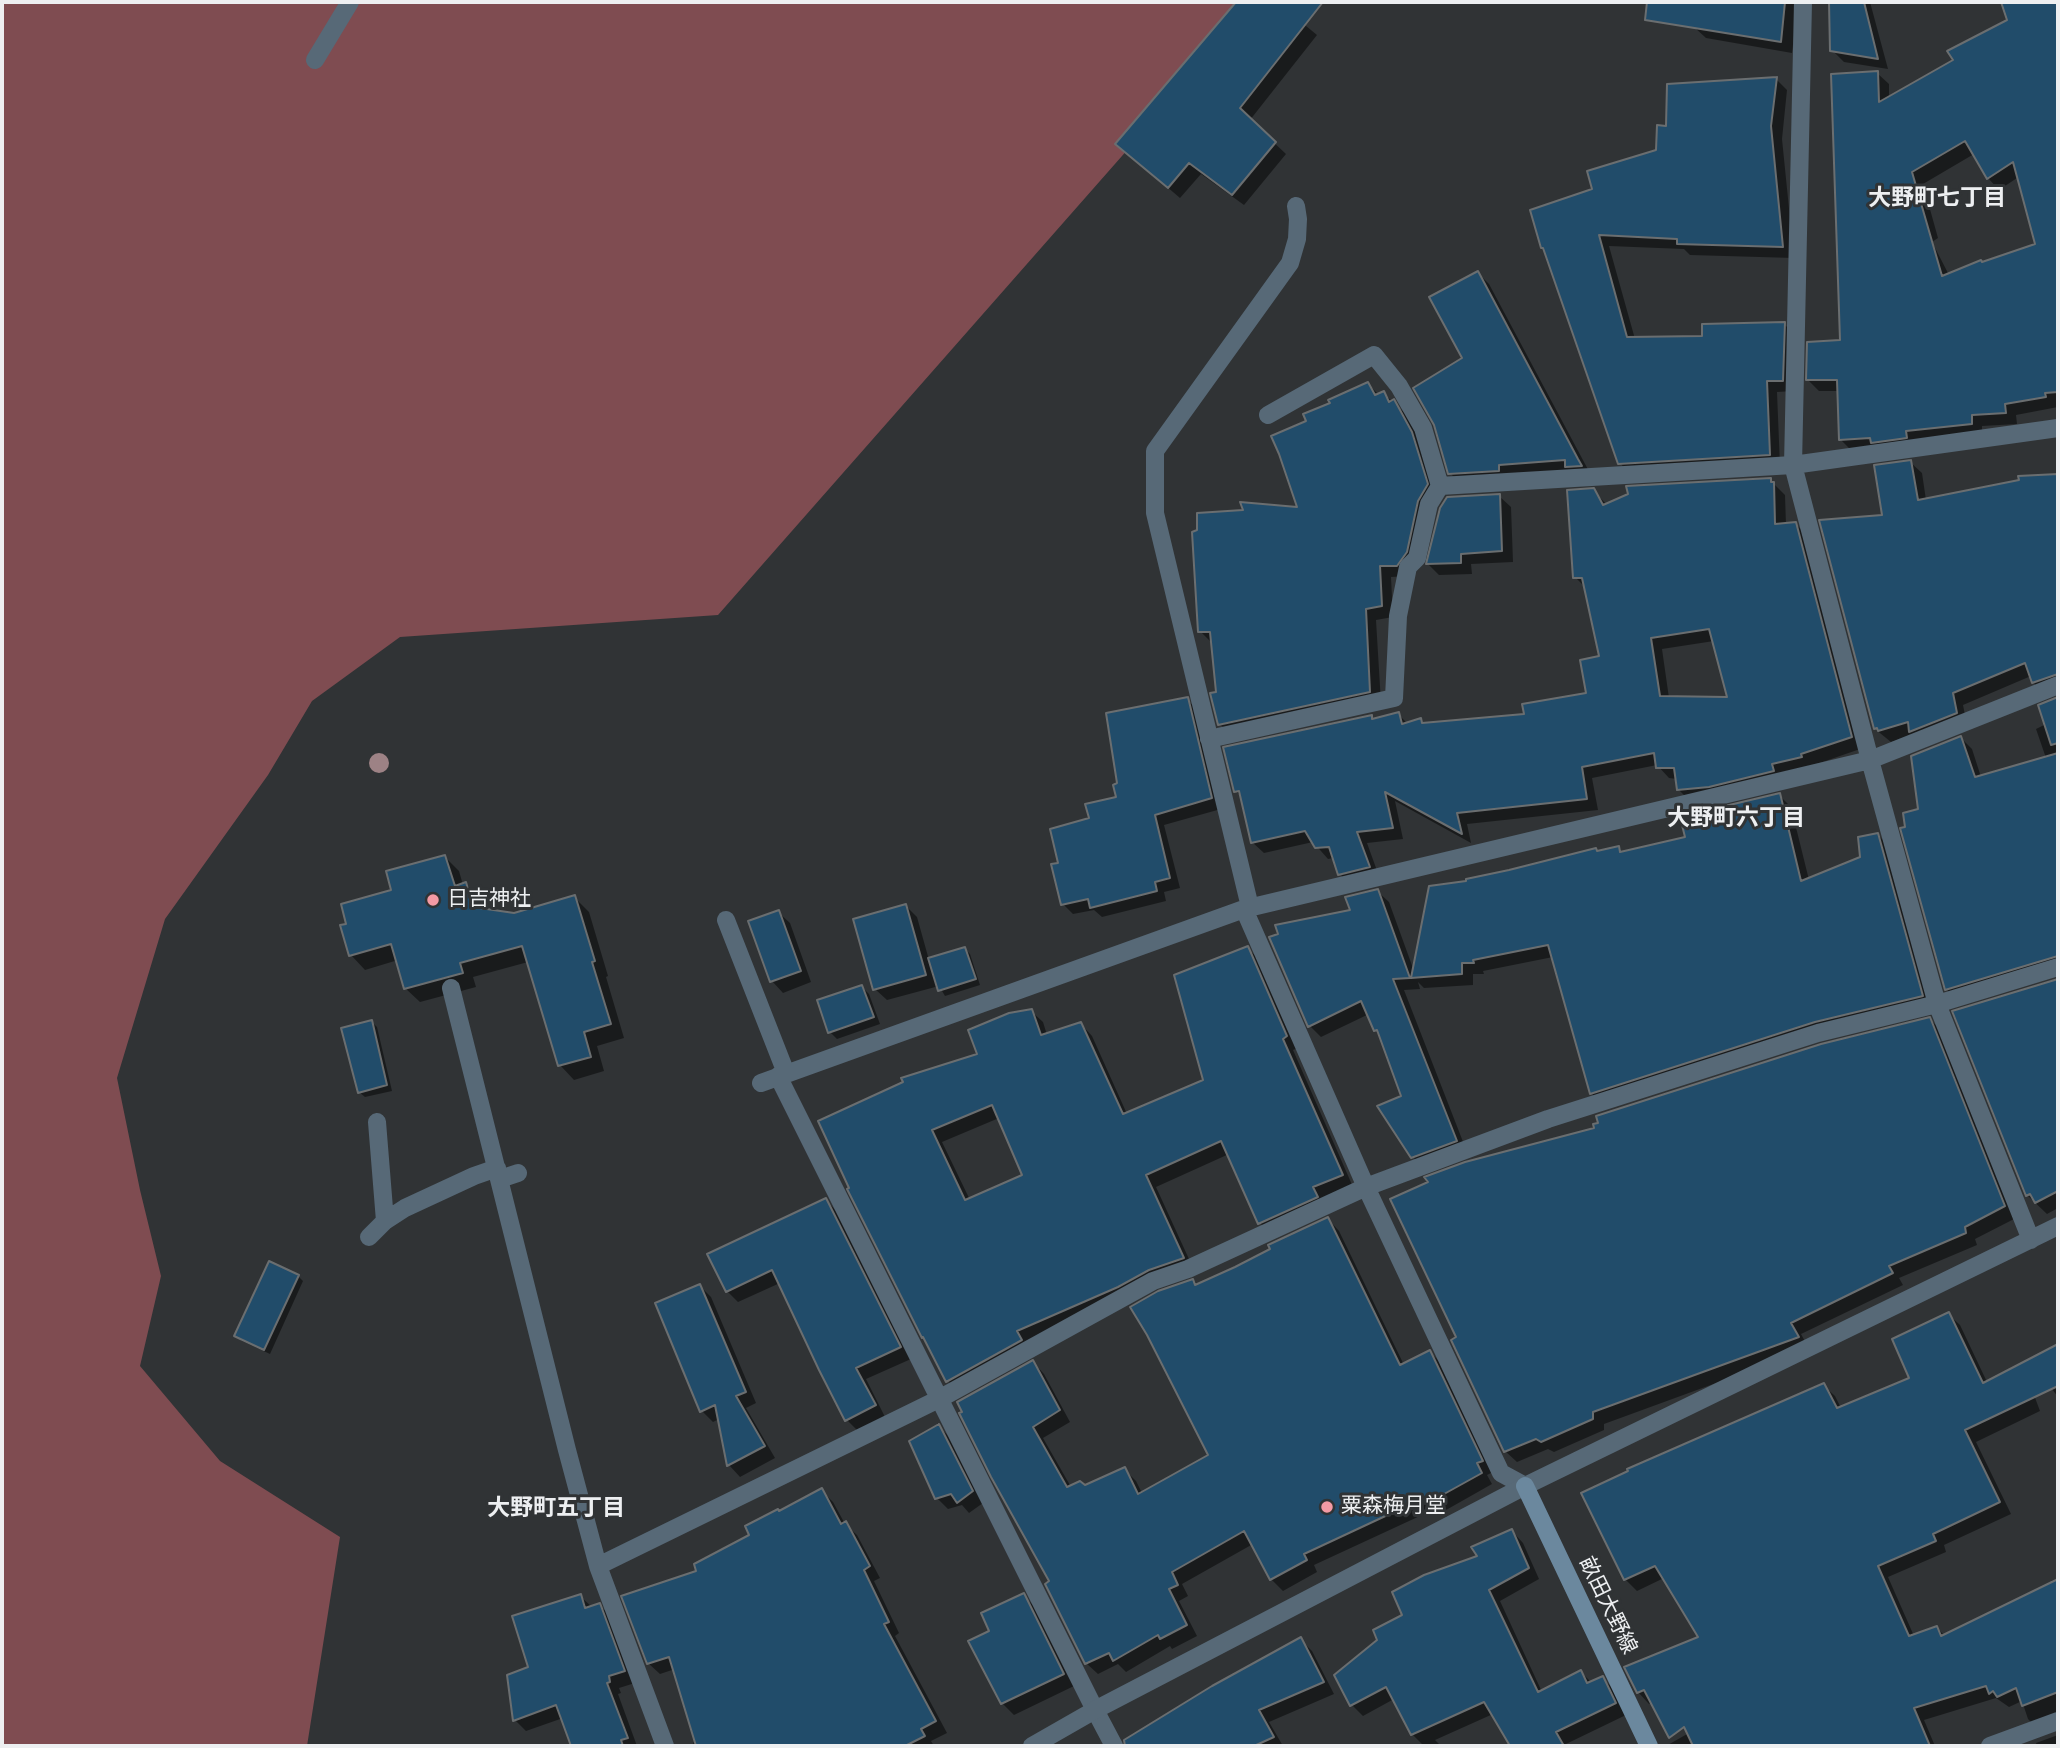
<!DOCTYPE html>
<html>
<head>
<meta charset="utf-8">
<style>
	body { margin:0 }
	#map { position:relative; width:2060px; height:1748px; overflow:hidden; background:#303335; font-family:"Sofia Sans Condensed",sans-serif }
	canvas { display:block }
	.frame { position:absolute; inset:0; border:4px solid #edeff1; pointer-events:none }
</style>
</head>
<body>
<div id="map">
<canvas width="2060" height="1748"></canvas>
<div class="frame"></div>
</div>
<script>
const ctx = document.querySelector('canvas').getContext('2d');
ctx.lineJoin = 'round';
function fillPath(path, color) { ctx.fillStyle = color; ctx.fill(path, 'evenodd'); }
const shape = rows => new Path2D(rows.map(r => 'M' + r).join(''));
function stroke(path, color, width, dash) { ctx.strokeStyle = color; ctx.lineWidth = width; ctx.lineCap = dash ? 'butt' : 'round'; ctx.setLineDash(dash || []); ctx.stroke(path); }
function drawText(font, color, halo, rows, align = 'center') {
  ctx.font = font + ' "Sofia Sans Condensed","Noto Sans JP",sans-serif'; ctx.lineWidth = 6; ctx.setLineDash([]); ctx.textBaseline = 'middle'; ctx.strokeStyle = halo; ctx.fillStyle = color; for (const [text, x, y, turn = 0] of rows) {
    ctx.save(); ctx.translate(x, y); ctx.rotate((+turn || 0) * Math.PI / 180); ctx.textAlign = isNaN(turn) ? turn : align; if (halo) ctx.strokeText(text, 0, 0); ctx.fillText(text, 0, 0); ctx.restore();
  }
}
fillPath(shape([
	[2,2,1254,2,1232,31,718,615,400,637,312,701,268,775,165,919,117,1078,140,1190,161,1276,140,1366,220,1461,340,1537,307,1746,2,1746]
]), '#7f4c51');
fillPath(shape([
	[1238,2,1277,2,1317,35,1250,120,1286,154,1244,205,1201,174,1180,198,1117,144],
	[1693,2,1798,2,1792,53,1706,38,1694,27],
	[1831,2,1870,2,1888,69,1844,62,1832,50],
	[2003,2,2058,2,2058,167,2029,185,2020,176,1999,190,1988,178,1974,154,1923,184,1938,238,1932,242,1949,275,2037,245,2031,221,2058,209,2058,407,2016,415,2017,424,1982,426,1982,435,1852,451,1841,440,1839,391,1819,391,1808,380,1842,342,1877,73,1889,84,1889,99,1955,61,2009,21],
	[1776,79,1787,90,1782,139,1794,258,1690,255,1684,249,1609,246,1635,339,1704,338,1784,324,1795,335,1794,391,1777,392,1780,466,1631,475,1620,463,1594,190,1658,151,1668,128],
	[1478,273,1489,284,1592,477,1462,485,1450,473,1464,359],
	[1368,384,1379,395,1383,393,1405,413,1423,446,1438,497,1408,576,1391,577,1393,617,1376,620,1381,703,1231,736,1220,724,1218,693,1212,643,1200,631,1299,509,1308,422,1332,404],
	[1910,462,1922,473,1926,500,2021,481,2020,478,2058,475,2058,689,2044,694,2033,682,2031,676,1963,705,1967,725,1914,735,1891,742,1875,729,1884,517],
	[1770,480,1785,495,1786,525,1796,524,1807,536,1863,748,1811,766,1690,801,1678,789,1677,779,1669,778,1657,765,1592,778,1598,810,1467,824,1471,843,1395,801,1403,839,1367,843,1380,879,1351,885,1340,874,1334,858,1328,859,1313,842,1264,853,1252,842,1243,798,1236,791,1371,717,1375,720,1398,714,1408,724,1421,720,1425,725,1526,715,1588,694,1601,657,1586,588,1575,577,1593,490,1607,505],
	[1714,641,1729,699,1669,698,1662,649],
	[1499,496,1511,507,1513,562,1471,564,1472,574,1439,575,1428,564],
	[2058,698,2058,970,1958,1000,1946,989,1907,828,1920,811,1961,738,1972,749,1981,777,2046,758,2036,729,2046,724,2040,706],
	[1187,699,1197,710,1221,809,1164,825,1180,888,1164,892,1166,901,1102,917,1094,910,1073,914,1063,904,1061,864,1091,820,1118,798],
	[1779,795,1791,807,1809,880,1862,858,1878,835,1889,846,1933,1007,1603,1104,1591,1093,1553,957,1483,971,1484,974,1473,974,1473,985,1424,988,1418,982,1420,989,1404,990,1467,1152,1424,1168,1413,1157,1403,1097,1380,1034,1376,1030,1369,1014,1321,1037,1310,1026,1352,912,1377,891,1389,902,1414,971,1468,883,1618,848,1623,853,1687,838,1728,814],
	[445,857,459,871,463,885,466,884,480,899,484,910,514,915,574,897,589,912,608,976,606,977,624,1038,597,1046,604,1071,574,1080,560,1065,528,962,473,977,476,987,420,1002,405,988,398,960,365,970,351,955,348,925,393,891],
	[906,906,917,917,929,960,965,949,970,954,980,985,945,996,939,986,887,1000,875,989],
	[778,912,790,923,811,982,783,993,772,981],
	[1247,948,1259,959,1298,1048,1293,1050,1353,1187,1271,1234,1260,1223,1229,1154,1156,1187,1194,1270,1161,1281,959,1392,948,1381,849,1190,980,1055,1031,1011,1043,1022,1047,1035,1081,1024,1092,1036,1127,1114,1205,1081],
	[999,1118,1024,1176,970,1200,942,1142],
	[2058,981,2058,1208,2047,1214,2027,1195,1954,1012],
	[862,987,869,994,880,1024,837,1039,830,1032],
	[1930,1019,1941,1031,2016,1218,1975,1239,1977,1245,1899,1278,1903,1285,1801,1334,1809,1349,1604,1424,1604,1430,1554,1452,1548,1449,1517,1462,1505,1451,1459,1338,1597,1130],
	[372,1022,377,1027,392,1091,365,1097,359,1092],
	[826,1200,837,1212,911,1359,866,1379,885,1417,858,1431,847,1420,820,1370,780,1283,738,1302,727,1291],
	[1328,1219,1339,1231,1404,1365,1430,1352,1441,1363,1493,1472,1487,1475,1492,1484,1439,1514,1435,1509,1314,1565,1317,1572,1283,1591,1271,1579,1253,1544,1182,1584,1188,1596,1179,1601,1197,1636,1172,1649,1170,1646,1126,1672,1118,1664,1098,1674,1086,1663,1052,1582,993,1476,1033,1362,1044,1374,1070,1422,1043,1438,1071,1487,1085,1487,1124,1469,1136,1481,1142,1493,1210,1456,1192,1281,1197,1286,1236,1268],
	[298,1276,303,1281,270,1354,242,1341,237,1336],
	[700,1286,711,1297,756,1403,746,1408,775,1458,740,1477,729,1465,719,1419,713,1422,702,1411],
	[1948,1314,1960,1325,1987,1382,2028,1379,2040,1411,1976,1442,2011,1514,1944,1545,1946,1552,1888,1577,1914,1636,1937,1628,1945,1636,2052,1584,2051,1581,2058,1578,2058,1724,2040,1731,2028,1719,2022,1701,2009,1707,1996,1698,1924,1720,1935,1746,1666,1746,1821,1658,1664,1578,1637,1591,1625,1579,1823,1385,1835,1396,1841,1408,1912,1379],
	[2058,1346,2058,1397,2030,1360],
	[939,1426,950,1438,983,1503,969,1513,962,1505,948,1509,937,1498],
	[821,1490,833,1502,845,1524,857,1535,880,1578,874,1581,899,1633,895,1636,947,1733,931,1741,934,1746,695,1746,693,1743,696,1741,675,1669,660,1674,648,1663,699,1572,752,1536,780,1513],
	[1512,1531,1523,1543,1539,1579,1500,1601,1542,1692,1581,1672,1592,1683,1603,1678,1614,1690,1626,1715,1566,1744,1567,1746,1512,1746,1493,1714,1435,1740,1441,1746,1424,1746,1412,1734,1394,1699,1363,1716,1352,1705,1379,1641,1404,1615],
	[1023,1595,1035,1607,1074,1686,1014,1715,1002,1703],
	[580,1596,592,1607,599,1605,611,1616,635,1683,619,1688,621,1693,618,1694,637,1746,573,1746,563,1718,526,1731,515,1720,530,1668],
	[1301,1640,1312,1651,1334,1694,1269,1722,1283,1746,1132,1746,1143,1741],
	[1626,1668,1689,1685,1649,1704,1638,1692],
	[2058,1735,2058,1746,2037,1746,2036,1743]
]), '#0007');
const building = shape([
	[1236,2,1323,2,1240,108,1276,142,1232,195,1189,163,1168,188,1115,144,1236,2],
	[1647,2,1785,2,1781,42,1645,20,1647,2],
	[1829,2,1864,2,1878,59,1830,51,1829,2],
	[2001,2,2058,2,2058,392,2045,393,2046,397,2005,404,2006,413,1972,415,1972,424,1906,431,1907,438,1871,443,1870,438,1839,440,1837,380,1806,380,1807,342,1840,340,1831,74,1878,71,1879,102,1953,60,1947,51,2007,20,2001,2],
	[1965,141,1987,179,2013,162,2035,244,1982,262,1981,260,1942,276,1912,172,1965,141],
	[1777,77,1771,126,1783,247,1677,244,1677,239,1599,235,1627,337,1702,336,1702,324,1785,322,1783,381,1767,381,1770,455,1618,464,1543,248,1541,248,1530,210,1592,189,1587,171,1656,150,1657,125,1666,126,1667,84,1777,77],
	[1478,271,1578,459,1582,466,1565,467,1565,460,1499,465,1499,471,1448,474,1434,425,1413,388,1462,358,1429,297,1478,271],
	[1368,382,1375,395,1384,391,1389,402,1394,399,1412,432,1428,484,1418,501,1407,552,1397,566,1380,566,1382,606,1366,609,1370,692,1218,725,1210,693,1216,692,1210,632,1198,632,1192,532,1197,530,1197,513,1243,510,1240,502,1297,507,1279,454,1271,436,1306,421,1303,414,1330,403,1328,400,1368,382],
	[1911,460,1918,500,2019,480,2018,476,2058,474,2058,674,2032,683,2025,663,1953,693,1957,713,1909,732,1908,722,1878,731,1877,728,1874,729,1819,520,1882,515,1874,465,1911,460],
	[1771,478,1771,482,1774,482,1775,524,1796,522,1852,737,1801,754,1802,757,1772,764,1774,771,1709,787,1677,790,1674,768,1656,768,1654,753,1582,767,1587,799,1457,813,1462,834,1385,792,1393,828,1357,832,1370,867,1338,875,1329,847,1315,848,1305,831,1251,843,1239,791,1234,792,1223,747,1372,715,1372,719,1399,712,1402,724,1421,718,1422,723,1524,714,1522,704,1586,693,1580,660,1599,656,1582,578,1573,578,1567,490,1594,488,1603,505,1628,494,1626,486,1771,478],
	[1709,629,1727,697,1660,696,1651,638,1709,629],
	[1500,494,1502,551,1461,554,1461,563,1426,564,1440,508,1447,497,1500,494],
	[1188,697,1212,798,1155,815,1170,878,1155,882,1157,891,1090,908,1088,899,1061,905,1051,864,1058,863,1050,829,1089,818,1085,804,1116,797,1113,785,1117,783,1106,713,1188,697],
	[2058,697,2058,743,2051,745,2038,705,2058,697],
	[1961,736,1975,777,2058,753,2058,956,1945,990,1900,828,1905,827,1903,813,1918,809,1911,756,1961,736],
	[1780,793,1801,881,1860,857,1858,837,1878,833,1923,996,1815,1022,1590,1094,1548,945,1473,960,1474,963,1462,963,1462,974,1411,978,1429,886,1466,881,1466,879,1509,870,1596,848,1597,851,1619,846,1620,852,1685,837,1682,825,1726,813,1725,806,1780,793],
	[445,855,455,886,466,882,473,907,514,913,575,895,595,961,592,962,611,1024,584,1032,591,1057,558,1066,522,946,460,963,463,973,404,989,391,944,349,956,340,925,346,924,341,904,391,890,386,871,445,855],
	[1378,889,1410,978,1393,979,1457,1141,1411,1158,1377,1106,1401,1096,1377,1030,1374,1031,1361,1001,1308,1027,1269,937,1278,934,1275,925,1350,910,1345,897,1378,889],
	[906,904,926,975,873,990,853,919,906,904],
	[779,910,801,971,770,982,748,921,779,910],
	[1248,946,1287,1036,1283,1039,1343,1175,1313,1187,1318,1197,1258,1224,1221,1141,1146,1175,1184,1258,1149,1270,1118,1287,1017,1331,1022,1340,946,1382,923,1337,922,1338,847,1189,849,1188,818,1121,903,1082,901,1078,977,1054,968,1030,1009,1013,1032,1009,1041,1035,1081,1022,1123,1114,1203,1080,1174,975,1248,946],
	[992,1105,1022,1175,965,1200,932,1130,992,1105],
	[965,947,976,979,938,991,928,958,965,947],
	[2058,979,2058,1191,2035,1203,2030,1194,2026,1196,1952,1011,2058,979],
	[862,985,874,1017,828,1033,817,1000,862,985],
	[1930,1017,2005,1206,1965,1227,1966,1233,1889,1266,1893,1273,1791,1323,1799,1337,1593,1412,1593,1419,1541,1442,1536,1439,1504,1452,1451,1340,1456,1337,1390,1199,1428,1182,1424,1177,1465,1162,1594,1128,1593,1124,1598,1123,1596,1116,1821,1044,1930,1017],
	[372,1020,387,1085,358,1093,341,1028,372,1020],
	[826,1198,901,1347,856,1368,876,1405,845,1421,819,1370,772,1270,726,1292,707,1254,826,1198],
	[1328,1217,1400,1365,1430,1350,1483,1461,1477,1463,1482,1473,1426,1504,1424,1498,1304,1554,1307,1560,1270,1580,1244,1531,1172,1572,1178,1585,1169,1589,1187,1625,1160,1639,1158,1635,1113,1661,1109,1653,1085,1664,1045,1584,1049,1581,991,1477,959,1413,962,1412,957,1402,1033,1360,1060,1410,1033,1427,1067,1487,1080,1481,1085,1485,1125,1467,1138,1494,1208,1455,1147,1335,1130,1307,1158,1291,1193,1279,1195,1285,1235,1267,1270,1249,1268,1245,1328,1217],
	[269,1261,299,1275,264,1350,234,1336,269,1261],
	[700,1284,746,1392,736,1396,765,1446,727,1466,715,1405,700,1412,655,1303,700,1284],
	[1949,1312,1983,1383,2058,1344,2058,1386,1965,1430,2000,1502,1933,1534,1936,1541,1878,1566,1909,1636,1937,1626,1941,1636,2058,1579,2058,1692,2022,1706,2016,1688,1997,1697,1993,1691,1989,1694,1986,1686,1914,1708,1930,1746,1693,1746,1684,1727,1669,1738,1644,1690,1637,1693,1624,1667,1698,1637,1655,1566,1624,1580,1581,1493,1628,1471,1627,1469,1824,1383,1837,1408,1909,1378,1892,1339,1949,1312],
	[939,1424,973,1491,957,1503,951,1494,935,1499,909,1441,939,1424],
	[822,1488,841,1524,846,1521,870,1566,864,1570,889,1622,884,1624,936,1721,921,1729,925,1736,905,1746,696,1746,669,1657,647,1664,621,1596,696,1571,694,1564,749,1535,745,1526,778,1509,779,1511,822,1488],
	[1512,1529,1529,1568,1489,1590,1538,1692,1581,1670,1587,1683,1603,1676,1616,1703,1556,1732,1564,1746,1510,1746,1484,1702,1411,1735,1386,1687,1350,1706,1334,1675,1377,1640,1373,1630,1402,1615,1392,1592,1424,1575,1477,1556,1471,1547,1512,1529],
	[1024,1593,1064,1674,1001,1704,968,1641,989,1631,981,1613,1024,1593],
	[581,1594,585,1608,600,1603,625,1671,609,1676,610,1682,607,1683,628,1738,621,1740,623,1746,571,1746,556,1705,513,1721,507,1675,528,1667,512,1616,581,1594],
	[1301,1637,1324,1682,1259,1710,1274,1737,1254,1746,1125,1746,1124,1740,1212,1686,1301,1637]
]);
fillPath(building, '#214c6a');
stroke(building, '#6a6e70', 2);
stroke(shape([
	[315,60,350,2]
]), '#576977', 18);
stroke(shape([
	[1803,2,1793,465,1870,760,1937,1004,2031,1240],
	[1268,415,1374,355,1399,386,1423,428,1440,486],
	[1209,739,1394,698,1398,616,1408,567,1417,558,1429,504,1440,486,1793,465,2058,428],
	[1250,907,1155,513,1155,451,1290,263,1297,239,1298,219,1296,206],
	[1244,909,1366,1187,1501,1473,1525,1486,2058,1226],
	[726,920,786,1073],
	[451,988,567,1450,598,1566,665,1746],
	[778,1076,1095,1710,1114,1746],
	[761,1083,1244,909,1870,760,2058,685],
	[377,1122,385,1221],
	[500,1179,518,1173],
	[369,1237,385,1221,405,1208,474,1176,497,1168],
	[598,1566,939,1399,1153,1281,1188,1269,1366,1187,1548,1119,1818,1033,1937,1004,2058,967],
	[1990,1746,2058,1721]
]), '#576977', 18);
stroke(shape([
	[1032,1746,1095,1710,1525,1486]
]), '#576977', 18);
stroke(shape([
	[1525,1486,1649,1746]
]), '#6b889e', 18);
ctx.fillStyle = '#9d8285';
for (const [x, y] of [
	[379,763]
]) { ctx.beginPath(); ctx.arc(x, y, 10, 0, 2 * Math.PI); ctx.fill(); }
for (const [x, y, r, color] of [
	[433,900,7,"#f49aa4"],
	[1327,1507,7,"#f49aa4"]
]) { const dot = new Path2D(); dot.arc(x, y, r, 0, 2 * Math.PI); ctx.fillStyle = color; ctx.fill(dot); stroke(dot, '#303335', 2.5); }
drawText('21px', '#edeff1', '#303335', [
	["日吉神社",447,900],
	["粟森梅月堂",1341,1507]
], 'left');
drawText('21px', '#edeff1', '#303335', [
	["畝田大野線",1607,1606,64]
]);
drawText('bold 23px', '#edeff1', '#303335', [
	["大野町七丁目",1937,199],
	["大野町六丁目",1736,819],
	["大野町五丁目",556,1509]
]);
</script>
</body>
</html>
